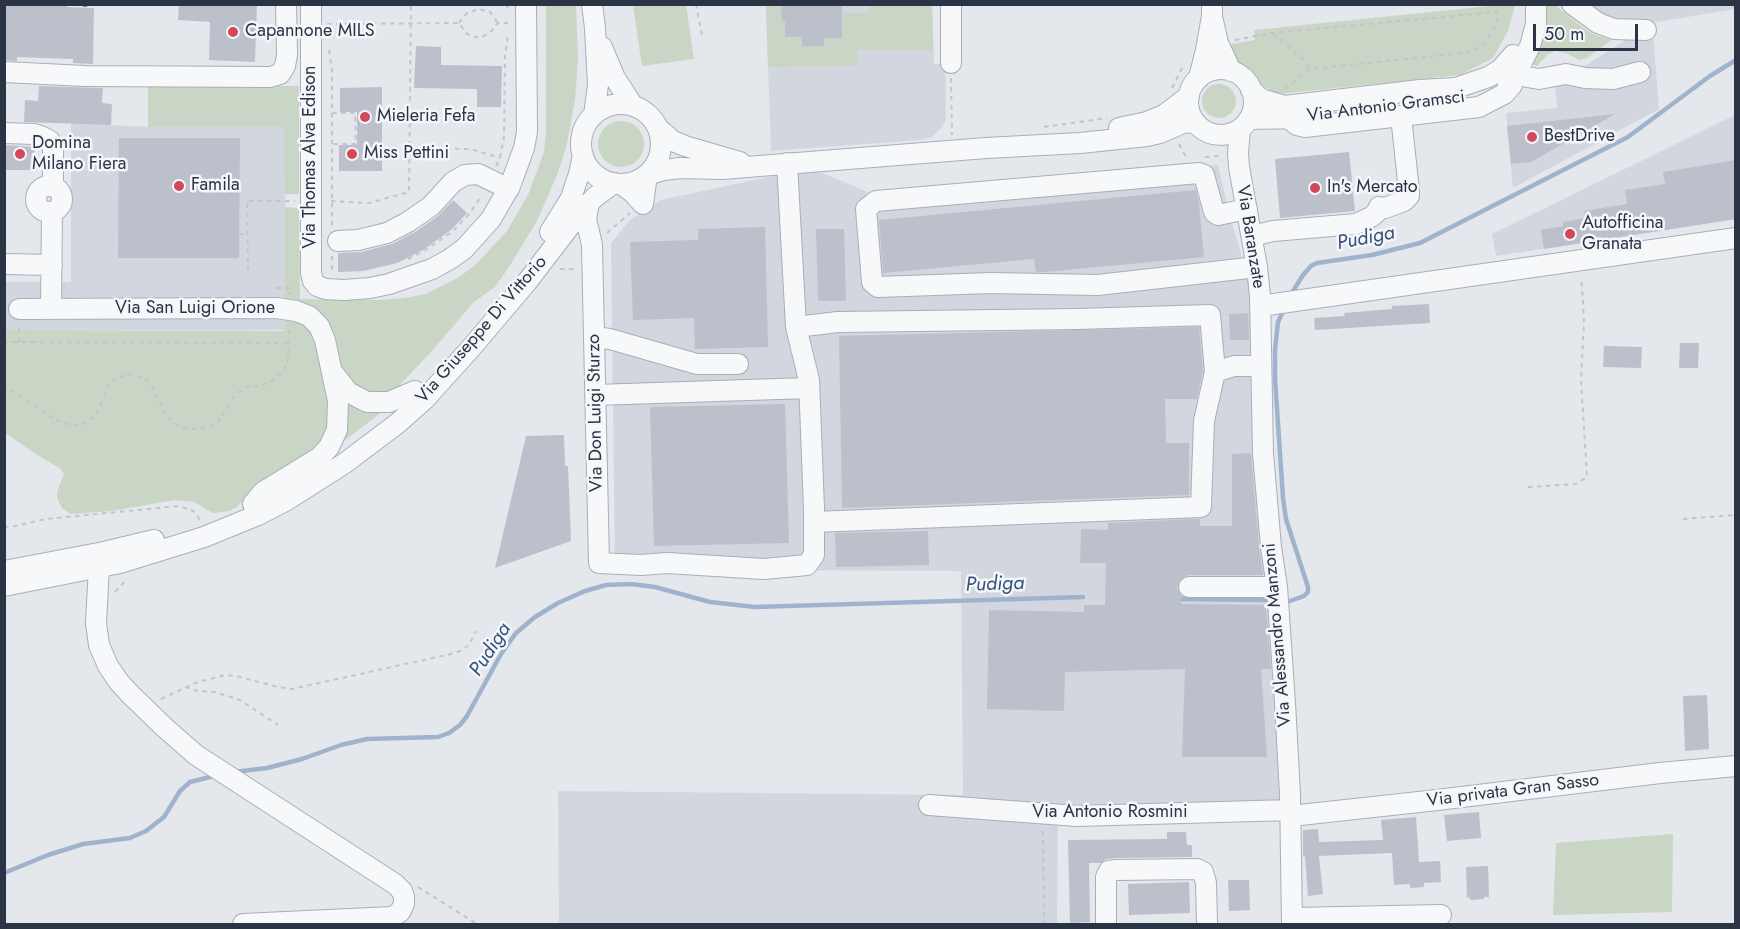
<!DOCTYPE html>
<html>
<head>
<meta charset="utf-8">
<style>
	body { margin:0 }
	#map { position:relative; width:1740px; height:929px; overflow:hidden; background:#e4e7ec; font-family:Jost,sans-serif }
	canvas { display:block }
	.frame { position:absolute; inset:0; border:6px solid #2b3445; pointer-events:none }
	.scale { position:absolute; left:1533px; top:24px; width:105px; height:27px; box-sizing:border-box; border:3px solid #2b3445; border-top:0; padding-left:8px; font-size:18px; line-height:21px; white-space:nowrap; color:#2b3445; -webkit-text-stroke:4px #f4f6f9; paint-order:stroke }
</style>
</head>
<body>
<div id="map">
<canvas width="1740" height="929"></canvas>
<div class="frame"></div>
<div class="scale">50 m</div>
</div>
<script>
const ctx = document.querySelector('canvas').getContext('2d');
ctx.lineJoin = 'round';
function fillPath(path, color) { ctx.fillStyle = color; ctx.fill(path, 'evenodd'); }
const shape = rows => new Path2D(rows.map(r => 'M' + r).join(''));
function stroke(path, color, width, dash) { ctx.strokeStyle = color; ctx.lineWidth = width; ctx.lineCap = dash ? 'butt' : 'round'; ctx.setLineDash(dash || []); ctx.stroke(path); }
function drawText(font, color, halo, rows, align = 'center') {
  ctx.font = font + ' Jost,sans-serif'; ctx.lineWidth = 5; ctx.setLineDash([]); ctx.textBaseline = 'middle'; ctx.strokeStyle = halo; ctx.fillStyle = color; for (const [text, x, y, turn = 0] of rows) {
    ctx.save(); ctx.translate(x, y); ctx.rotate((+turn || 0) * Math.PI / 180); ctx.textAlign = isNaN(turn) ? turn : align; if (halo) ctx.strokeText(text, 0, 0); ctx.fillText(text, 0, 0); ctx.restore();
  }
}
fillPath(shape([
	[1735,4,1736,9,1651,23,1615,21,1584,5],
	[766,5,932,5,934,64,945,64,946,120,941,128,932,137,919,140,771,151],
	[1653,34,1659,109,1513,188,1506,113,1557,108,1555,85,1632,36],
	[1735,115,1735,219,1496,256,1492,234],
	[71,123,148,127,285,127,285,330,5,330,5,282,71,282],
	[1218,165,1229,213,1252,290,1282,800,1077,816,1058,815,1057,924,559,924,558,791,963,795,961,571,615,569,611,243,629,221,661,200,810,168,875,195]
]), '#d2d6de');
fillPath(shape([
	[546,5,576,5,578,59,575,100,566,148,557,175,537,221,509,267,495,287,474,302,431,352,396,389,389,393,374,396,350,387,308,305,299,301,285,299,285,207,299,208,300,299,378,300,405,298,426,294,461,276,477,263,507,231,528,195,544,152,546,133],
	[633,5,686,5,694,59,642,66],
	[766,5,781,5,782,20,785,21,785,37,802,37,824,46,824,38,842,38,842,13,868,13,868,5,932,5,933,50,857,50,857,66,768,67],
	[1490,5,1515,5,1508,31,1493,58,1460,75,1279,94,1273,92,1255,80,1244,67,1230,55,1227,45,1255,40,1254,30,1490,6],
	[1546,5,1556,6,1578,24,1593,34,1612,40,1587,58,1579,60,1566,53,1555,51,1548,54,1537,66,1528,63,1543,10],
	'1202 101a17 17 0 1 1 34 0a17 17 0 1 1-34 0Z',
	[148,86,299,86,299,194,285,194,284,127,148,127],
	'598 144a23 23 0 1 1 46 0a23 23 0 1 1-46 0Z',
	[285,318,301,322,311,333,316,343,328,392,332,416,325,444,252,492,237,507,229,511,213,513,194,502,175,500,111,511,71,514,62,508,57,498,57,492,64,474,61,469,39,456,5,433,5,330,284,331],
	[344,401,382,412,340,444],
	[1673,834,1672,912,1553,915,1556,843]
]), '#c9d6c5');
stroke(shape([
	[1290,296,1303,275,1311,266,1317,263,1372,255,1420,243,1628,137,1710,76,1736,60],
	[1284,309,1278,322,1275,350,1275,379,1283,498,1286,519,1308,587,1308,592,1304,596,1290,601],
	[1181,599,1266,600],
	[234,772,267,768,302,759,341,745,367,739,438,737,449,733,460,725,467,716,501,654,516,633,535,617,558,603,585,591,606,585,631,584,655,587,710,602,755,607,1083,597],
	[4,873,48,855,83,844,130,838,146,831,164,817,180,791,190,782,214,776]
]), '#9fb4cc', 4.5);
fillPath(shape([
	[4,4,67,4,67,7,94,8,93,64,73,63,73,59,17,57,17,61,4,60],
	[179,4,257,4,255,62,209,60,210,22,178,20],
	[781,4,842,4,842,38,824,38,824,46,802,46,802,37,785,37,785,21,782,21],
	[416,46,441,47,441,65,502,66,501,107,477,107,477,89,414,88],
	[39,86,103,88,102,103,112,104,111,125,24,122,25,100,38,101],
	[382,87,382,171,339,171,339,145,357,145,357,112,340,112,340,88],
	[1615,114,1531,162,1511,164,1507,126],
	[119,138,240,138,239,258,118,258],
	[4,145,35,147,35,170,4,170],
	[1349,152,1355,211,1280,218,1275,159],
	[1736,160,1736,219,1544,249,1541,230,1563,226,1563,222,1585,218,1584,211,1627,204,1625,190,1665,184,1663,172],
	[1196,190,1199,204,1204,257,1044,272,1036,272,1034,259,883,273,879,220],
	[453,200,467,213,451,230,423,250,397,263,363,271,338,272,338,253,361,252,392,244,415,232,438,216],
	[765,227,768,347,695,349,694,318,633,320,630,242,698,240,698,229],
	[816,229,844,229,846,301,818,301],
	[1429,304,1430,323,1315,330,1314,318,1345,316,1344,313,1392,309,1392,306],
	[1248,313,1249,340,1230,340,1229,314],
	[1199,327,1203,371,1197,399,1165,399,1166,443,1189,443,1189,495,842,508,839,336],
	[1680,343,1699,343,1698,368,1679,368],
	[1604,346,1642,347,1641,368,1603,367],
	[785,404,789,543,654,546,650,407],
	[564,435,565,466,568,466,571,541,495,568,526,436],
	[1251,453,1259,548,1263,575,1188,575,1183,577,1179,581,1177,588,1181,596,1181,604,1266,605,1271,669,1261,669,1267,757,1182,757,1185,669,1065,672,1064,711,987,709,989,610,1084,612,1084,605,1105,605,1106,563,1080,563,1081,529,1108,530,1108,523,1193,519,1200,519,1200,526,1232,526,1232,454],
	[928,531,929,565,836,567,835,533],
	[1707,695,1709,749,1685,751,1683,696],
	[1479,812,1481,838,1447,841,1444,815],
	[1416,817,1419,862,1440,861,1441,882,1424,883,1424,887,1410,888,1410,884,1394,885,1392,853,1319,856,1323,894,1308,896,1305,856,1303,857,1303,830,1318,829,1319,842,1383,840,1381,820],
	[1167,832,1186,832,1187,845,1192,845,1192,857,1116,858,1107,859,1101,863,1089,863,1090,922,1070,923,1068,840,1167,839],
	[1488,866,1489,897,1484,897,1484,899,1470,900,1470,897,1467,898,1466,867],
	[1228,880,1249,880,1250,910,1229,911],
	[1189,882,1190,913,1129,915,1128,884]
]), '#bbc0ca');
const minor = shape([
	[311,4,311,273,313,281,317,286,326,289,344,290,370,288,389,284,432,269,450,259,464,249,491,219,510,186,524,148,527,132,526,4],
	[592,4,595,28,598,85,594,115],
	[951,4,951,63],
	[1572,4,1598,23,1614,29,1646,30],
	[1213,21,1218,43,1231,71],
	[602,47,615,78,633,106],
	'1188 102a33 33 0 1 1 66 0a33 33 0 1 1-66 0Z',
	[4,72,85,76,270,77,280,74,285,66,287,55,286,4],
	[1199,78,1206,50,1212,16,1212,4],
	[1507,80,1522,62,1530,46,1536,24,1536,4],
	[1251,90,1261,99,1285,106,1420,90,1456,88,1488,77,1500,70,1513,55],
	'581 144a40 40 0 1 1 80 0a40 40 0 1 1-80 0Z',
	[1249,119,1300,118],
	[1289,119,1297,125,1305,127,1479,107,1504,94,1512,85,1515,71,1527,77,1539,79,1566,74,1585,78,1613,79,1640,72],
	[658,128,673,141,685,146,740,162],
	[1119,128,1147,122,1164,115,1189,96],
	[1240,129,1238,153,1239,167,1257,267,1260,296,1263,453,1271,547,1277,587,1285,703,1290,794,1292,924],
	[4,133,34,134,43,137,50,141,53,148,53,186],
	[621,184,632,192,643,204,647,175,664,170,680,168,722,169,986,148,1080,143,1147,136,1160,133,1183,123,1194,122],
	'36 199a13 13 0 1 1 26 0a13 13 0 1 1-26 0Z',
	[589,203,586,219,592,245,599,563,641,565,667,563,764,569,807,565,814,555,814,509,809,380,796,327,787,163],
	[1247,209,1218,215,1214,212,1204,175,1199,173,876,201,866,209,872,282,878,287,991,283,1098,285,1257,267],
	[550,232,571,198,579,174,583,155],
	[1252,236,1273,231,1356,224,1371,217,1376,213,1379,207,1385,208,1404,201,1409,196,1409,191,1401,116],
	[338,241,358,240,387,233,408,222,431,206,453,182,465,175,478,174,509,189],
	[4,264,52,265],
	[1260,306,1736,238],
	[51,308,52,212],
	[19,309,277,308,296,311,309,316,319,326,325,340,338,401,337,430,329,447,320,457,263,492,253,504],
	[796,327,838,322,1077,319,1210,315,1215,372],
	[594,337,610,339,697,364,738,364],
	[334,374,348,392,367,402,389,402,415,391],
	[595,395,809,388],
	[814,522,1201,507,1204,421,1215,372,1234,366,1261,366],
	[99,567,96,623,99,645,108,666,119,682,129,693,164,727,196,755,395,884,402,891,404,897,404,904,400,912,392,917,243,924],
	[4,571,104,552,154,540],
	[4,586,120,563,204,537,258,515,287,500,345,463,398,423,425,399,471,348,527,282,579,214,595,197,614,183],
	[1189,587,1277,587],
	[929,805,1077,816,1291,810],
	[1291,816,1437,800,1660,773,1736,766],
	[1292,918,1441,915],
	[1106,924,1106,877,1109,871,1116,870,1197,869,1203,872,1206,883,1207,924]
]);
stroke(minor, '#a9aeb7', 22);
stroke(shape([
	[507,4,508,11],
	[696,4,702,36],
	[459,23,467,13,479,9,490,12,498,23],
	[327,24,459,23,467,34,479,38,490,33,498,23,508,23],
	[1273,34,1305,61,1310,69],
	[1235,40,1272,33,1497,12],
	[329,50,332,69,332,227],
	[951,78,952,135],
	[1172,88,1184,64],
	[1285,89,1310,69,1471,52,1482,45,1494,30,1497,22,1496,4],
	[332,113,355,113,356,144,332,144],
	[1044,127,1107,118],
	[1179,144,1186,157],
	[410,148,471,149,500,158],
	[1205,157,1218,156,1222,160],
	[496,166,500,158,504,137,505,56,508,35],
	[331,201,369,203,409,192,411,4],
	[607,233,630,213],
	[239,234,248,234],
	[332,256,332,272],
	[408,259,424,251,453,231,470,213,482,195],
	[560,269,575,269],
	[248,271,247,201,295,201],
	[277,288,290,288,289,294],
	[4,342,289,343],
	[19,342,19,324],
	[4,385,54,419,70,425,84,424,96,415,109,385,118,377,132,374,145,379,153,388,166,416,177,425,191,429,207,428,218,422,236,394,246,387,258,386,271,382,283,372,288,360,289,326],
	[1528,487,1576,484,1587,477,1581,380,1584,323,1582,285,1579,278],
	[1683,519,1736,515],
	[4,527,15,526,46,519,178,506,192,510,196,514,201,522],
	[115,592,127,579],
	[185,687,198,691,215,692,240,700,278,725],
	[161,699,195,683,225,675,236,676,278,687,292,689,451,654,460,651,469,645,476,631],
	[1043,831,1044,924],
	[418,887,477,924]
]), '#c2c5cb', 2, [4.5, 4.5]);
stroke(minor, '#f7f8fa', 20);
stroke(shape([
	[85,7,85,4]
]), '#7d8696', 4.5, [3, 6]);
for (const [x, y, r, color] of [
	[233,32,6,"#d1495b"],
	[365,117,6,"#d1495b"],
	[1532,137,6,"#d1495b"],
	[20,154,6,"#d1495b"],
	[352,154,6,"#d1495b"],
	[179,186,6,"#d1495b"],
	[1315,188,6,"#d1495b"],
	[1570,234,6,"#d1495b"]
]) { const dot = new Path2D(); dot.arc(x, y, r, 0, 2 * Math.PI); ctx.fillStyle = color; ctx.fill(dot); stroke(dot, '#f4f6f9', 2); }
drawText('18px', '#2b3445', '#f4f6f9', [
	["Capannone MILS",245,32],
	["Mieleria Fefa",377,117],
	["BestDrive",1544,137],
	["Domina",32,144],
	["Milano Fiera",32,165],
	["Miss Pettini",364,154],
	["Famila",191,186],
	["In's Mercato",1327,188],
	["Autofficina",1582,224],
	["Granata",1582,245]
], 'left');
drawText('18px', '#2b3445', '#f4f6f9', [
	["Via Antonio Gramsci",1386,107,-7],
	["Via Thomas Alva Edison",311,157,-90],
	["Via Baranzate",1250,237,81],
	["Via San Luigi Orione",195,309],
	["Via Giuseppe Di Vittorio",482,330,-49],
	["Via Don Luigi Sturzo",596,413,-91],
	["Via Alessandro Manzoni",1278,635,-95],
	["Via privata Gran Sasso",1513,791,-7],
	["Via Antonio Rosmini",1110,813]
]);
drawText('italic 20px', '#34527a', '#f4f6f9', [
	["Pudiga",1366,239,-11],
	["Pudiga",995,585,-2],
	["Pudiga",491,650,-57]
]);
</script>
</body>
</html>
